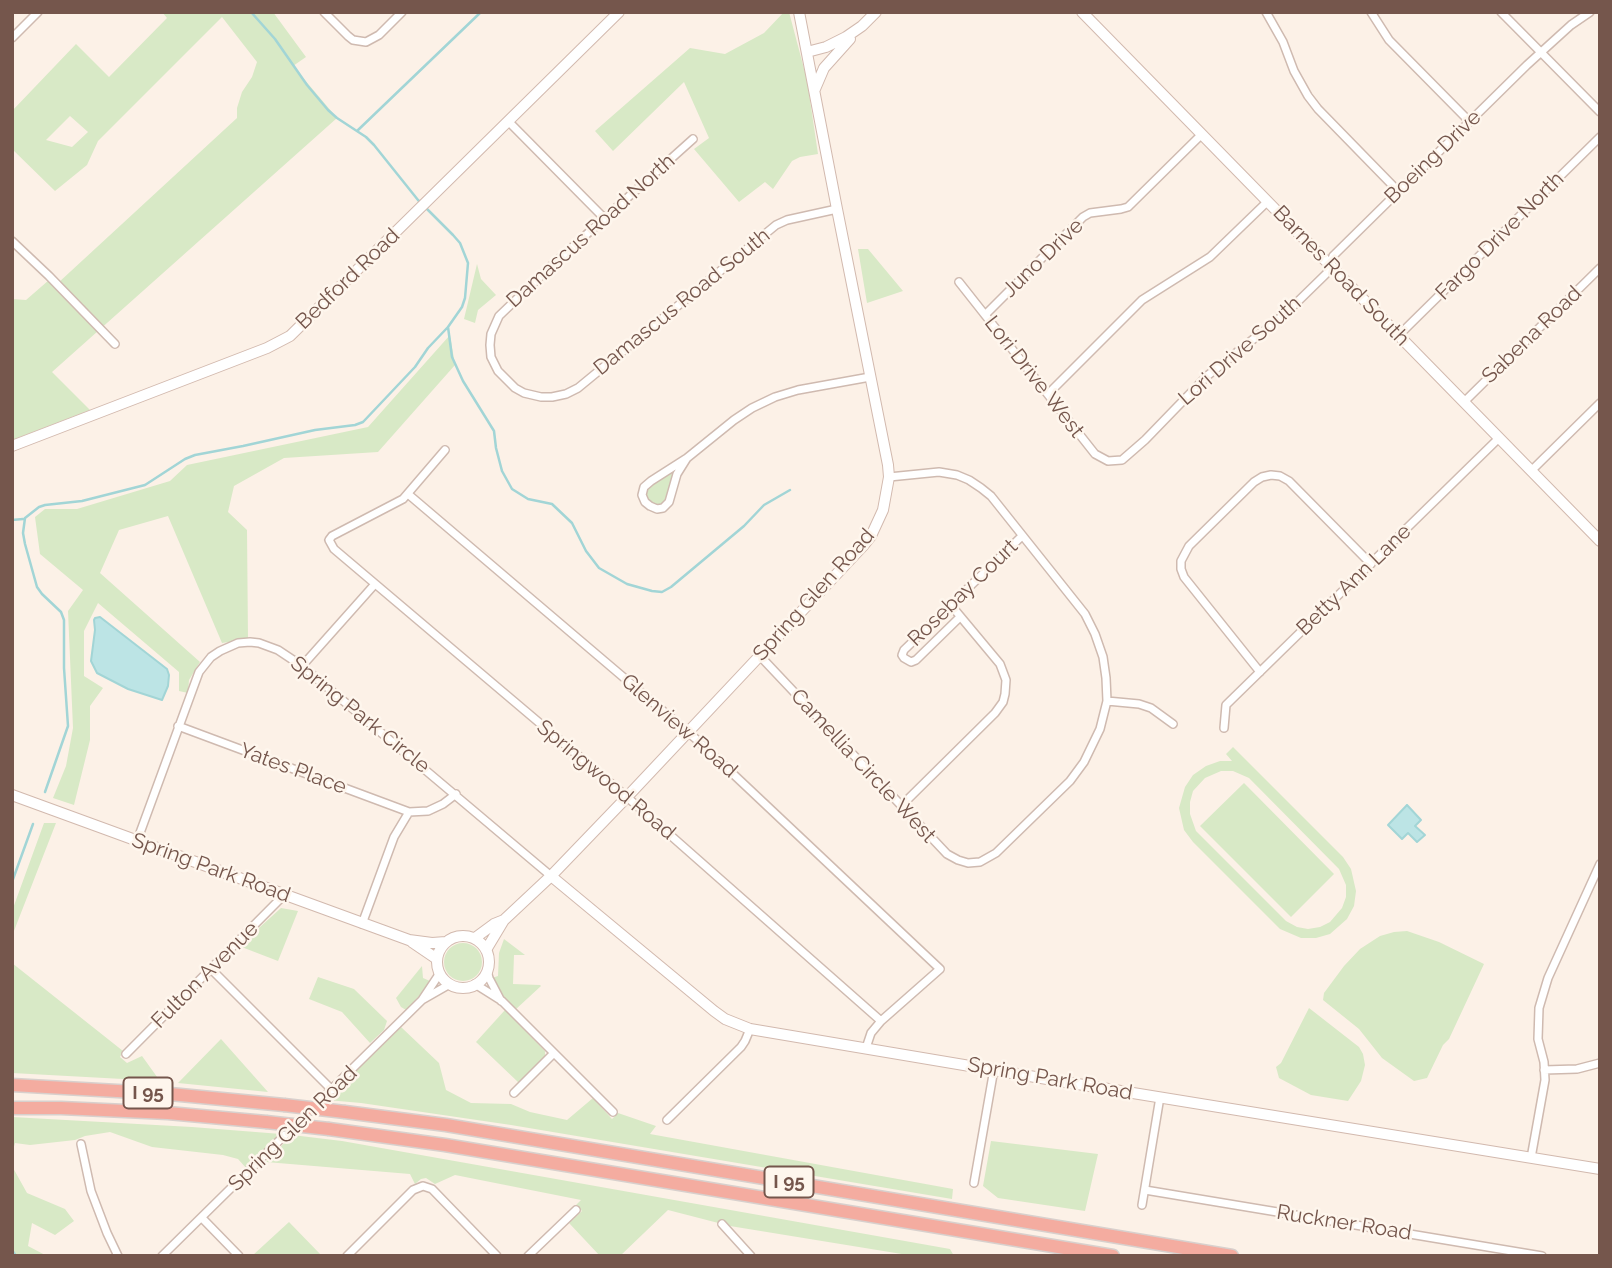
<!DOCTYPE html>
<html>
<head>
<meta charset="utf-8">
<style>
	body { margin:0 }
	#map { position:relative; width:1612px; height:1268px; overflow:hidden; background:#fcf1e7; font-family:Raleway,sans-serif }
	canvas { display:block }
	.frame { position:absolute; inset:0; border:14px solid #75564c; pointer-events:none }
</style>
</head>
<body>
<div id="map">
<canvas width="1612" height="1268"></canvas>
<div class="frame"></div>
</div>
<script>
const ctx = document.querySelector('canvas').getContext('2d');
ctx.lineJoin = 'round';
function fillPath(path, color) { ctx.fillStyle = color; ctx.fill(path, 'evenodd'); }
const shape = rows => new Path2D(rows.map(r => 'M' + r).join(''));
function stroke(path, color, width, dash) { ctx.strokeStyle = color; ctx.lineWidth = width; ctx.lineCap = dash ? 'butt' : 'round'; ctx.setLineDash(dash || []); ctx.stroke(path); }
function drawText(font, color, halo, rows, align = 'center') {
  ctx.font = font + ' Raleway,sans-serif'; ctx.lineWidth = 5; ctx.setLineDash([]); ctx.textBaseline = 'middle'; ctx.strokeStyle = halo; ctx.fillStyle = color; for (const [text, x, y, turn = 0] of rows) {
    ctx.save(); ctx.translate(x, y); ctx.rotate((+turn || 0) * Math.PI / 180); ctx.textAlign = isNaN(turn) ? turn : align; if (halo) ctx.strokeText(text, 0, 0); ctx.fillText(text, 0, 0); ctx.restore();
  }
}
fillPath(shape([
	[162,12,273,12,306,57,293,66,337,118,52,372,90,410,12,440,12,299,26,300,49,280,58,283,237,118,237,108,242,92,252,77,257,62,222,17,98,141,87,165,55,191,12,149,12,111,76,44,109,77,167,18],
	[70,116,88,132,72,147,46,140],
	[784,12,789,12,807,80,818,154,800,157,792,161,773,189,765,182,739,202,694,149,709,138,684,82,613,151,595,131,690,48,725,54,764,33],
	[858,249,868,249,903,291,867,303],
	[477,264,481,279,496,295,478,310,475,323,464,319],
	[450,335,455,365,378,452,284,458,234,486,228,512,247,530,248,639,222,643,168,516,119,530,100,573,200,662,189,680,188,693,179,691,179,672,98,603,84,631,84,676,103,688,90,706,90,740,74,805,53,798,66,766,73,728,68,611,83,590,40,554,35,517,45,509,77,509,170,481,187,465,368,427],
	[674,471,667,498,665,502,657,505,649,502,646,496,647,491,650,486],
	[1233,747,1343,857,1351,869,1356,891,1354,906,1347,919,1330,934,1316,938,1301,938,1280,929,1193,842,1184,830,1179,808,1185,787,1193,775,1206,766,1220,761,1232,761,1226,754],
	[1221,771,1233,771,1249,778,1339,869,1346,885,1346,897,1342,908,1330,922,1320,927,1308,929,1297,927,1286,921,1196,831,1190,814,1190,802,1193,791,1205,778],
	[1244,783,1334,874,1291,917,1200,826],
	[44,823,56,823,12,936,12,911],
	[281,908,298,911,278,961,239,946],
	[1407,931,1439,942,1484,964,1449,1039,1443,1045,1427,1078,1414,1081,1382,1058,1359,1029,1323,1000,1324,993,1344,966,1360,949,1380,936,1394,932],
	[504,939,525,955,514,955,513,984,540,985,541,986,515,1010,497,988,492,978,498,976,499,953],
	'444 962a19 19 0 1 1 38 0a19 19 0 1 1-38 0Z',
	[12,963,123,1051,120,1057,127,1063,142,1056,160,1081,12,1073],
	[422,966,423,978,430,981,421,994,406,1010,401,1007,396,998],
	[318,977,354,989,387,1021,384,1030,370,1043,342,1012,309,999],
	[1309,1008,1359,1047,1363,1054,1365,1065,1361,1081,1348,1101,1311,1095,1279,1078,1276,1067,1281,1063],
	[505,1010,545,1051,545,1056,519,1083,476,1042],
	[401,1027,439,1063,446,1090,471,1103,511,1104,530,1112,567,1120,593,1098,612,1119,618,1113,656,1126,650,1134,953,1189,952,1199,511,1125,361,1103,327,1100],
	[221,1039,268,1092,178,1083],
	[12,1117,192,1127,281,1134,247,1169,238,1159,223,1155,152,1147,110,1132,85,1136,75,1140,30,1145,15,1143,12,1154],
	[292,1135,342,1141,950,1249,954,1256,914,1256,730,1226,668,1210,620,1256,600,1256,569,1223,582,1211,576,1205,581,1200,455,1175,435,1184,426,1178,421,1179,415,1184,410,1174,266,1162],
	[991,1141,1098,1154,1085,1211,998,1198,983,1186],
	[12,1166,27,1193,65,1209,74,1221,55,1235,32,1223,28,1246,47,1256,12,1256],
	[289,1222,322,1256,253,1255]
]), '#d8e9c6');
const water = shape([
	[100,617,167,669,169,675,168,686,162,700,128,689,97,673,91,661,95,630,94,620,95,618,100,617],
	[1407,805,1421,820,1415,826,1425,835,1417,842,1408,833,1402,839,1388,825,1407,805]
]);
fillPath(water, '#bce4e5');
stroke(water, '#a2d5d6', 2);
stroke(shape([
	[357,131,481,12],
	[448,327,452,357,463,381,494,431,496,448,502,471,512,489,528,499,552,504,572,523,586,551,599,568,627,584,652,591,662,592,671,587,744,526,764,505,790,490],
	[12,520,23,519],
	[45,792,68,726,64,668,64,620,61,612,42,594,37,587,25,544,23,533,25,518,39,507,45,505,82,501,145,485,185,459,195,455,243,446,315,430,355,425,363,422,415,367,428,348,448,327,462,307,465,298,468,263,460,243,453,235,418,200,374,145,366,137,337,118,328,110,307,85,275,39,251,12],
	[12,882,33,824],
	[12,1250,16,1256]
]), '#a2d5d6', 2.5);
const street = shape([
	[324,12,348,36,353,40,366,42,379,35,402,12],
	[1266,12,1283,42,1294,71,1308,96,1318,109,1398,191],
	[1371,12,1389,40,1470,122],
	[1501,12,1600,112],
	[12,38,38,12],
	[508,121,605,219],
	[693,139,549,268,499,316,491,334,490,345,491,357,498,371,515,388,524,393,541,397,552,397,566,394,578,388,776,225,787,220,837,209],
	[12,241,49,276,115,344],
	[959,282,1095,454,1108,461,1122,460,1145,440,1207,376,1285,314,1327,273,1333,256,1527,65,1571,25,1590,12],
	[985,315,1083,217,1090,213,1121,209,1128,207,1202,134],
	[1399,335,1600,137],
	[1048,394,1142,300,1210,257,1268,201],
	[1464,402,1600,268],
	[445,450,403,499,332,536,329,540,334,549,627,797,881,1021],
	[687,458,677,474,669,502,663,508,657,509,650,506,645,502,642,495,644,487,651,481,687,458,734,420,752,408,775,397,798,390,870,377],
	[1531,471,1600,403],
	[408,494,696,739,940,969,881,1021,871,1033,866,1048],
	[960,617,916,660,911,662,904,658,902,655,904,650,1022,536],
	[760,656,947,854,958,860,968,863,980,862,996,853,1070,781,1084,762,1100,729,1107,701,1106,678,1103,657,1095,634,1085,614,991,496,981,488,969,480,957,475,939,472,889,477],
	[302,666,375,584],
	[1260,672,1184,577,1181,569,1181,561,1189,546,1254,482,1262,477,1271,475,1280,476,1289,481,1371,564],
	[1107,701,1139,704,1151,708,1173,724],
	[178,726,409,812,428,811,443,804,456,794],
	[1224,728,1226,705,1499,438],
	[901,806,995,713,1003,702,1005,694,1006,680,1000,664,950,604],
	[137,841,199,672,211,657,220,651,238,643,250,642,259,643,278,650,302,666,551,876],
	[362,924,394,837,409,812],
	[211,969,332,1090],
	[487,971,489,978,501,1001],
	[475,984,502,1001,613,1112],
	[422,1000,450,984],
	[126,1054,284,895],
	[1544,1070,1577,1069,1600,1063],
	[514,1093,553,1054],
	[667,1120,741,1047,745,1041,750,1029],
	[81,1144,91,1191,107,1233,118,1256],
	[1531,1158,1545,1080,1544,1062,1538,1039,1539,1008,1548,978,1600,864],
	[974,1183,994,1069],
	[1145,1190,1542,1256],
	[1142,1205,1160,1097],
	[202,1218,239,1256],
	[722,1224,751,1256],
	[162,1256,422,1000,440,973],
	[347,1256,413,1190,423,1186,432,1189,497,1256],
	[528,1256,576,1210]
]);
const secondary = shape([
	[1082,12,1600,541],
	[807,52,826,47,846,37,862,26,876,12],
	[815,89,824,68,850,39],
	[12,446,267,348,290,336,619,12],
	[12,795,409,940,432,943,446,942],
	[551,876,714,1011,725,1019,750,1029,1053,1080,1600,1169],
	'437 962a26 26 0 1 1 52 0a26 26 0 1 1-52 0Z',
	[475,938,494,924,504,920],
	[412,942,437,959],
	[486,950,504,920,551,876,627,797,863,546,871,536,883,510,889,477,888,465,837,209,799,12]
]);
const highway = shape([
	[12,1085,170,1094,284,1105],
	[12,1108,61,1108,168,1113,266,1122],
	[345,1112,446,1125,1232,1256],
	[329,1129,445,1145,1113,1256]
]);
stroke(street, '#cfbab0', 10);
stroke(secondary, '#d2b9ae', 12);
stroke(highway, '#d8d0cd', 15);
stroke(street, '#fff', 7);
stroke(secondary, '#fff', 10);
stroke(highway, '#f4aca0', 12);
const highwayBridge = shape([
	[284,1105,345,1112],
	[266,1122,329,1129]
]);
stroke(highwayBridge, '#d8d0cd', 15, []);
stroke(highwayBridge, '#f4aca0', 12);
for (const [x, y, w] of [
	[148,1093,49],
	[789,1182,49]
]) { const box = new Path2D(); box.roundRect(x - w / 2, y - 15.5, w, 31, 5); ctx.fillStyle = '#fef6ed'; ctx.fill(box); stroke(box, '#75564c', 2); }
drawText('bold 19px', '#75564c', null, [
	["I 95",148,1093],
	["I 95",789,1182]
]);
drawText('21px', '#75564c', '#fef6ed', [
	["Boeing Drive",1433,157,-44],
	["Damascus Road North",591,231,-42],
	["Fargo Drive North",1500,236,-45],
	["Juno Drive",1043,258,-44],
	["Barnes Road South",1341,276,46],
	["Bedford Road",348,279,-44],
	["Damascus Road South",682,302,-39],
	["Sabena Road",1532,335,-44],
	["Lori Drive South",1240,351,-41],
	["Lori Drive West",1034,377,52],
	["Betty Ann Lane",1354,580,-44],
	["Rosebay Court",963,593,-44],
	["Spring Glen Road",814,595,-48],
	["Spring Park Circle",360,715,39],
	["Glenview Road",679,726,41],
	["Camellia Circle West",863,766,47],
	["Yates Place",293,769,20],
	["Springwood Road",606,780,40],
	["Spring Park Road",211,868,20],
	["Fulton Avenue",205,975,-45],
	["Spring Park Road",1050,1079,10],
	["Spring Glen Road",293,1129,-44],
	["Ruckner Road",1344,1223,9]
]);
</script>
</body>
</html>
